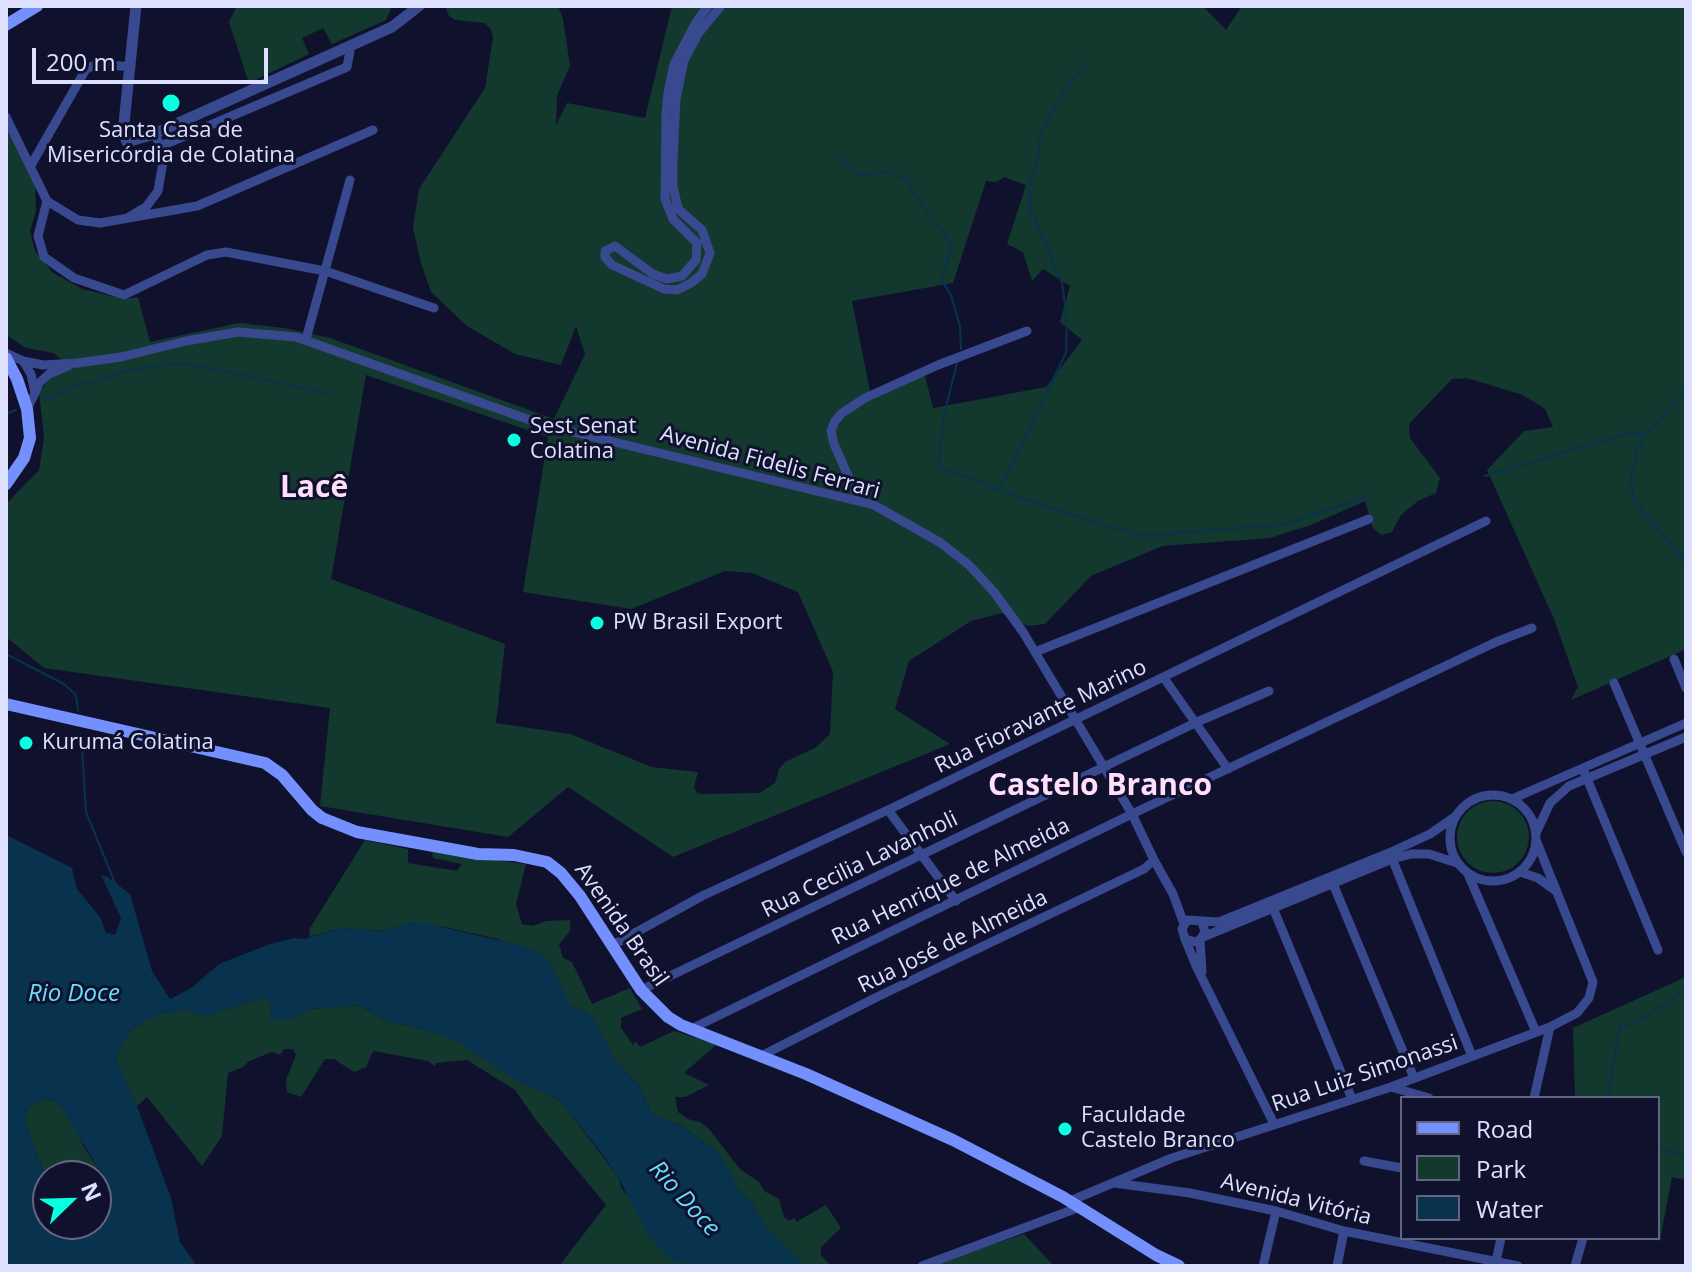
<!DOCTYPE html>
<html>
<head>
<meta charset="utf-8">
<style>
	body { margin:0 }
	#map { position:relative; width:1692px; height:1272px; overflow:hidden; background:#10122d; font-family:"Open Sans",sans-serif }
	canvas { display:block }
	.frame { position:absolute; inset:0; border:8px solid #dde0ff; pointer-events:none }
	.legend { position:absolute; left:1400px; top:1096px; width:260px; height:144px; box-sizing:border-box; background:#10122d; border:2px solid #626481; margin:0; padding:10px 14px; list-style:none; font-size:24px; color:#dde0ff }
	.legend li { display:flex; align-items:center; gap:16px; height:40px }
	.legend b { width:40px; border:2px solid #626481 }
	.north { position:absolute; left:32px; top:1160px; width:80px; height:80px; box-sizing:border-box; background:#10122d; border:2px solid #626481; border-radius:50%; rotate:67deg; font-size:22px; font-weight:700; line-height:32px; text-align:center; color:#dde0ff }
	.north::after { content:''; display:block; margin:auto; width:28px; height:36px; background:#09ffe0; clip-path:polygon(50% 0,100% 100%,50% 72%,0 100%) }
	.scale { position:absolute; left:32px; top:48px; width:236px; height:36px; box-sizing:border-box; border:4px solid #dde0ff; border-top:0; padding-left:10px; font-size:24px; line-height:28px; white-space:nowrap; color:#dde0ff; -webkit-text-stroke:6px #10122d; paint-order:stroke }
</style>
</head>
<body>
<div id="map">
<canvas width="1692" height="1272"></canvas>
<div class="frame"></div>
<ul class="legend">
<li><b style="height:10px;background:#7490ff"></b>Road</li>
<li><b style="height:22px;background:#13382e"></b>Park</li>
<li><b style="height:22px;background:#08324e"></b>Water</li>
</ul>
<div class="north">N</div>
<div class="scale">200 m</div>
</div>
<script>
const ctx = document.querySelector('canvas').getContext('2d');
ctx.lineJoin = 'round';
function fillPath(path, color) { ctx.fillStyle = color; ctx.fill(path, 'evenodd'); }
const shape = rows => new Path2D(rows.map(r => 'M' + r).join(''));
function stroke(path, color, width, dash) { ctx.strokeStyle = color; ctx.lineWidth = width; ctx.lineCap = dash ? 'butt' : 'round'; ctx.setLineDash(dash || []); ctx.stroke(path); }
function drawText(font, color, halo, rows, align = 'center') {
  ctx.font = font + ' "Open Sans",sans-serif'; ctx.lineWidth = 6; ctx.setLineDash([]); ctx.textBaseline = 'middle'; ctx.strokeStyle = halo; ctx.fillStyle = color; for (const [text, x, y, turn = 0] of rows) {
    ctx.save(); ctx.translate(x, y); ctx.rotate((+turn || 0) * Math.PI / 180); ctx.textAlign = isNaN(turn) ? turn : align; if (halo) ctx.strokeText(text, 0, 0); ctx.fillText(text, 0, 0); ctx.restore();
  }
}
fillPath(shape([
	[237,6,392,6,386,20,332,44,323,28,302,38,309,54,249,83,229,22],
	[445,6,558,6,563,19,570,66,557,95,556,125,567,103,645,118,672,6,1203,6,1226,30,1242,6,1686,6,1686,649,1571,700,1578,687,1554,619,1487,470,1524,431,1553,427,1545,409,1523,395,1467,378,1452,379,1409,424,1410,438,1440,478,1436,493,1418,501,1401,515,1392,532,1381,535,1373,528,1365,501,1311,525,1270,538,1162,546,1091,576,1045,624,1027,626,1002,613,971,621,909,661,895,709,950,744,673,857,568,787,508,837,320,806,330,708,44,668,6,637,6,504,39,470,44,437,39,392,63,362,54,353,26,348,6,335,6,126,35,183,36,210,30,231,35,251,52,272,82,289,124,299,138,297,150,342,239,323,284,328,330,338,554,419,585,354,576,326,561,365,515,354,467,326,431,292,421,263,413,228,419,189,485,88,493,37,491,30,485,23,456,20,449,16],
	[1004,177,1026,185,1007,244,1023,252,1032,281,1043,269,1070,286,1060,322,1082,340,1046,387,933,408,923,368,871,396,852,301,953,283,986,181,997,182],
	[366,375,548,437,523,592,631,609,725,571,752,573,798,592,833,672,830,734,815,748,785,762,779,769,775,783,760,793,702,794,697,793,694,787,698,772,652,767,570,734,496,723,505,644,331,579],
	'1457 837a36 36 0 1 1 72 0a36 36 0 1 1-72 0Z',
	[365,840,408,849,408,863,457,871,462,864,433,858,432,852,526,864,516,904,522,924,533,926,546,921,570,920,570,931,559,944,563,958,572,962,592,1004,630,988,642,1009,621,1018,621,1028,633,1045,636,1041,640,1047,674,1031,717,1044,684,1073,709,1085,685,1097,675,1097,678,1112,688,1119,700,1122,709,1129,740,1169,759,1182,764,1191,779,1199,784,1217,789,1221,795,1218,796,1222,826,1205,841,1228,821,1247,821,1255,831,1266,805,1266,798,1261,767,1229,752,1203,738,1190,717,1152,682,1126,652,1114,639,1086,614,1059,595,1020,587,1013,569,1005,565,998,505,943,498,939,444,927,411,923,384,931,340,928,309,937,310,928],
	[1686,977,1686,1180,1672,1177,1660,1241,1651,1238,1658,1238,1658,1098,1575,1098,1573,1028],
	[262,998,271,1000,293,1019,310,1009,359,1005,386,1021,437,1032,463,1044,519,1082,550,1095,564,1105,618,1177,622,1189,688,1266,559,1266,606,1205,536,1120,515,1090,467,1060,436,1063,435,1066,428,1061,373,1051,366,1067,354,1072,334,1059,325,1059,301,1097,287,1092,286,1080,296,1055,293,1049,284,1049,280,1055,272,1052,249,1061,243,1067,228,1073,222,1136,202,1166,147,1097,137,1106,115,1058,119,1046,130,1031,144,1021,163,1013,183,1010,205,1016],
	[42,1099,54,1101,61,1107,73,1123,84,1147,100,1171,102,1179,96,1185,96,1176,51,1176,42,1169,25,1122,25,1113,31,1105],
	[1024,1234,1054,1266,929,1266]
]), '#13382e');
fillPath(shape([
	[6,835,72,868,77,889,100,917,106,933,115,935,121,918,101,875,108,877,130,894,152,971,170,999,191,988,219,964,267,945,294,938,305,939,340,928,384,931,411,923,428,924,524,946,543,955,552,965,569,1005,587,1013,595,1020,614,1059,639,1086,652,1114,682,1126,717,1152,730,1171,738,1190,752,1203,767,1228,805,1266,688,1266,683,1261,673,1262,649,1236,618,1177,605,1158,564,1105,550,1095,519,1082,455,1040,423,1029,386,1021,359,1005,310,1009,293,1019,282,1021,270,1018,271,1000,262,998,205,1016,183,1010,163,1013,144,1021,130,1031,115,1058,137,1106,171,1198,180,1242,197,1266,6,1266],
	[42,1099,54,1101,61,1107,100,1171,102,1179,96,1185,96,1224,48,1224,48,1176,51,1176,42,1169,25,1122,25,1113,31,1105]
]), '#08324e');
stroke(shape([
	[835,155,861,175,889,171,906,179,914,194,947,238,952,248,942,274,942,281,951,295,960,327,961,349],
	[957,363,944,415,938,466,1040,505,1142,536,1287,524,1371,495],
	[1686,390,1645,435,1637,450,1631,478,1634,500,1686,563],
	[44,400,70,388,126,371,173,364,193,365,332,394],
	[6,414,16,410],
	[1485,476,1632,432,1644,435],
	[1000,489,1066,353,1067,318,1062,283,1030,208,1029,188,1038,158,1040,138,1050,115,1071,80,1088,62],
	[6,654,64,684,76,695,78,711],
	[81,734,86,812,115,883],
	[1607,1098,1620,1027,1642,1019,1686,989],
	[1658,1149,1686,1156]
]), '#08324e', 2);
stroke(shape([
	[708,6,695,24,674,64,668,93,666,114,665,199,673,219,697,243,696,260,682,276,667,279,653,274,615,246,605,251,605,257,612,265,664,289,677,290,691,283,702,274,710,253,702,230,678,209,673,186,673,160,676,99,684,60,698,34,721,6],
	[6,117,47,201,38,236,44,257,74,278,124,295,207,255,226,252,325,271,434,308],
	[161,146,347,67,351,45],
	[30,167,86,69,98,64,131,67],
	[47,201,78,220,100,223,197,206,373,130],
	[129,217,146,207,158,191,163,162,161,146,154,134],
	[306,339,350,180],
	[6,353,23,361,31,374,35,393,27,409],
	[23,361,43,365,78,363,121,357,186,341,238,332,296,337,544,425,874,505,941,543,969,565,994,592,1023,632,1132,814,1154,860,1144,869,879,996,761,1056],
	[35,393,39,383,49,374,68,366],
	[859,501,834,444,831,431,835,421,842,413,865,398,938,365,1027,331],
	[1035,652,1369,519],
	[1674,659,1686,688],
	[1164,678,1228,769],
	[1614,683,1686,852],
	[1583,769,1658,950],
	'1450 838a43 43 0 1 1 86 0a43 43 0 1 1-86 0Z',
	[1512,799,1686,723],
	[888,810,956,901],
	[1536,833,1550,803,1569,786,1686,737],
	[1391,856,1472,1056],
	[1154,860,1173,894,1184,924],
	[1520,872,1538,878,1556,891],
	[1468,874,1536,1032],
	[1331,879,1414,1078],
	[1271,903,1352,1099],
	[1202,922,1205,932,1200,940,1195,942,1185,939,1182,929,1187,920,1219,922,1389,853,1430,834,1456,816],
	[1203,937,1392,859,1411,854,1429,854,1457,863],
	[1185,939,1197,968,1274,1124],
	[1200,940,1202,972],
	[613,945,702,896,888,810,1486,521],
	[641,990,1197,722,1269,691],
	[691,1029,1132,814,1496,642,1532,628],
	[1391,1087,1429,1098],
	[1534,1098,1550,1027],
	[1364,1161,1402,1168],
	[1114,1183,1190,1193,1276,1211,1344,1231,1518,1266],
	[1070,1201,1172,1158,1391,1087,1550,1027,1577,1013,1589,998,1593,982,1536,840],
	[922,1266,1080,1207],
	[1263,1266,1276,1211],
	[1337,1266,1344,1231],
	[1495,1266,1501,1238],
	[1575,1266,1583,1238]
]), '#39498f', 9);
stroke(shape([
	[136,6,123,133,127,142,154,134,392,27,419,6]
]), '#39498f', 11);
stroke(shape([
	[6,25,37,6],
	[6,358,17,379,27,409,30,438,24,458,6,484],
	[6,704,265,763,282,775,312,810,322,818,357,832,478,854,514,855,547,862,561,873,580,896,641,990,668,1017,681,1025,806,1074,953,1140,1063,1197,1156,1255,1179,1266]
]), '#7490ff', 12);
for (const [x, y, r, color] of [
	[171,103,10,"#09ffe0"],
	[514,440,8,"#09ffe0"],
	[597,623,8,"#09ffe0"],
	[26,743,8,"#09ffe0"],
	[1065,1129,8,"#09ffe0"]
]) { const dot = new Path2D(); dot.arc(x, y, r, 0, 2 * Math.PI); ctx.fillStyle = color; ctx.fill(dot); stroke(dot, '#10122d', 3); }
drawText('22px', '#dde0ff', '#10122d', [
	["Santa Casa de",171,131,"center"],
	["Misericórdia de Colatina",171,156,"center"],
	["Sest Senat",530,427],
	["Colatina",530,452],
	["PW Brasil Export",613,623],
	["Kurumá Colatina",42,743],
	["Faculdade",1081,1116],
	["Castelo Branco",1081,1141]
], 'left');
drawText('22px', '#dde0ff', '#10122d', [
	["Avenida Fidelis Ferrari",770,463,15],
	["Rua Fioravante Marino",1041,717,-26],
	["Rua Cecilia Lavanholi",860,865,-26],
	["Rua Henrique de Almeida",951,882,-26],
	["Avenida Brasil",621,925,55],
	["Rua José de Almeida",953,942,-26],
	["Rua Luiz Simonassi",1365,1074,-19],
	["Avenida Vitória",1296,1200,14]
]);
drawText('italic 24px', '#6bdcff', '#10122d', [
	["Rio Doce",74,994],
	["Rio Doce",684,1199,48]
]);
drawText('bold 30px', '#ffdffb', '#10122d', [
	["Lacê",314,488],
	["Castelo Branco",1100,786]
]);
</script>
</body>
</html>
